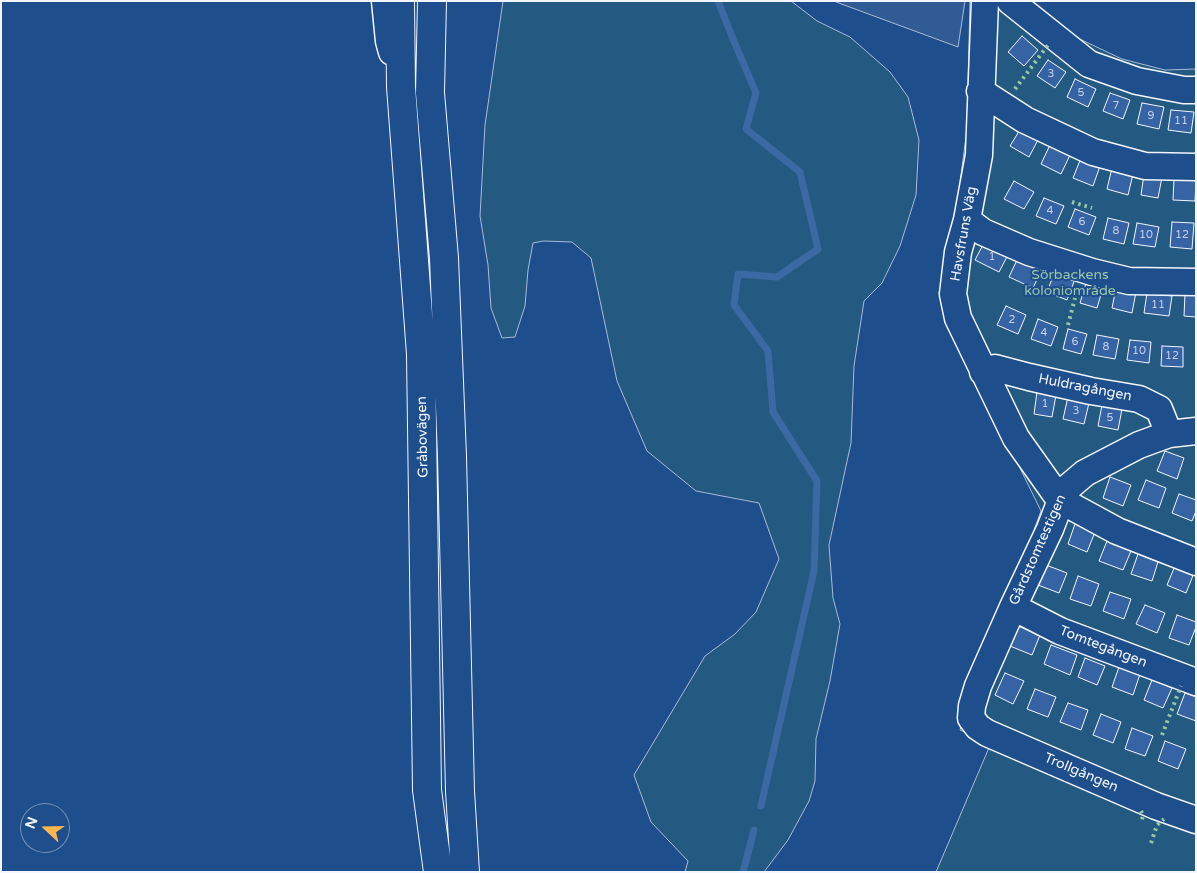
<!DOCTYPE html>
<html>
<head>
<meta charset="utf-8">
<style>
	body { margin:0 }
	#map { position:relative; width:1197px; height:873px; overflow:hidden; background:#1f4e8c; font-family:"Varela Round",sans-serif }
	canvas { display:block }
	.frame { position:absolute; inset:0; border:2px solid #f2f6ff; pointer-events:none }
	.north { position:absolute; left:20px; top:803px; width:50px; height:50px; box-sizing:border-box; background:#1f4e8c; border:1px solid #7391ba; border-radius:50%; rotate:291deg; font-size:14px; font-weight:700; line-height:20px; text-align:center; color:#f2f6ff }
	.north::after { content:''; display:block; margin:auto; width:18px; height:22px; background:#ffb74d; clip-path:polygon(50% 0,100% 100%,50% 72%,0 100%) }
</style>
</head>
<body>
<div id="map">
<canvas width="1197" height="873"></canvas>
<div class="frame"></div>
<div class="north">N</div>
</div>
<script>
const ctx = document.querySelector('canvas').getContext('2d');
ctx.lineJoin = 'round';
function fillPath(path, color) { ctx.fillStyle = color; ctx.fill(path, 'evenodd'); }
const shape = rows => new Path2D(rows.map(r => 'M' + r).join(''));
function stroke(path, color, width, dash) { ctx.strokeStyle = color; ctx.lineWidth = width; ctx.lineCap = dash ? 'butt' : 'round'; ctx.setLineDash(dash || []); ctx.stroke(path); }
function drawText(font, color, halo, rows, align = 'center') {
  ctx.font = font + ' "Varela Round",sans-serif'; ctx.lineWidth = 4; ctx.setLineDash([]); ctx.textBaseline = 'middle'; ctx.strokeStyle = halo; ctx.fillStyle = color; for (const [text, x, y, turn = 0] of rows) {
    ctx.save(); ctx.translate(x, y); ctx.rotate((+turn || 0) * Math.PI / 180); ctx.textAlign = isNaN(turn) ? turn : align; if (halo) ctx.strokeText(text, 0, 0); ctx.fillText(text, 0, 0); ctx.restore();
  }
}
const green = shape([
	[503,1,791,1,817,21,850,37,890,72,908,97,919,140,916,195,900,246,882,283,864,301,854,366,851,443,829,545,833,598,840,624,830,681,816,739,815,781,809,801,788,840,764,872,685,872,688,861,651,822,634,775,705,656,735,634,756,612,779,559,759,503,696,491,647,451,617,381,591,258,572,242,543,241,533,243,528,270,525,306,515,337,502,338,491,308,488,265,480,216,485,125,503,1],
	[970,1,1032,1,1067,33,1122,59,1165,70,1196,69,1196,872,936,872,991,743,960,730,1041,511,962,350,939,293,955,221,967,129,970,1]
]);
fillPath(green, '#245a82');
stroke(green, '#a8bbd7', 1);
const parking = shape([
	[836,1,965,1,958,47,836,2,836,1]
]);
fillPath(parking, '#305b95');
stroke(parking, '#a8bbd7', 1);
stroke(shape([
	[718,1,733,39,756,93,746,129,800,172,818,249,777,277,738,274,734,305,768,351,773,412,817,481,814,571,761,806],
	[743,872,754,830]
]), '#3b69a3', 7);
const building = shape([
	[1022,36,1038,50,1024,66,1008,52,1022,36],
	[1048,60,1066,72,1055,88,1037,76,1048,60],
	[1075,79,1096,89,1088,107,1067,97,1075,79],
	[1110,93,1130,100,1123,119,1103,111,1110,93],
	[1142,103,1164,107,1159,129,1137,124,1142,103],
	[1171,110,1194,112,1191,133,1168,130,1171,110],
	[1021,128,1039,138,1029,157,1010,146,1021,128],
	[1050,145,1070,155,1061,174,1041,164,1050,145],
	[1081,158,1100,166,1093,186,1073,178,1081,158],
	[1112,168,1133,174,1128,195,1107,189,1112,168],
	[1144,174,1162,177,1158,198,1141,195,1144,174],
	[1174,179,1196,180,1195,201,1173,200,1174,179],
	[1014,181,1034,192,1024,209,1004,199,1014,181],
	[1044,198,1064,206,1056,224,1036,216,1044,198],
	[1075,209,1096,217,1089,235,1068,227,1075,209],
	[1108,218,1129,223,1124,244,1103,239,1108,218],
	[1172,222,1194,223,1192,249,1170,247,1172,222],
	[1137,223,1159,227,1155,247,1133,244,1137,223],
	[985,241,1009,253,999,272,975,260,985,241],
	[1018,258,1042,269,1033,288,1009,277,1018,258],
	[1055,271,1075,279,1067,300,1047,292,1055,271],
	[1086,283,1103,288,1097,308,1080,303,1086,283],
	[1116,288,1136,292,1132,313,1112,308,1116,288],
	[1147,293,1172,296,1169,316,1144,313,1147,293],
	[1185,294,1196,294,1196,317,1184,316,1185,294],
	[1006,306,1026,315,1018,334,997,325,1006,306],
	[1038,319,1058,327,1051,346,1031,339,1038,319],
	[1068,329,1087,334,1081,354,1063,349,1068,329],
	[1097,335,1119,339,1115,359,1093,355,1097,335],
	[1130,340,1151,342,1149,363,1127,360,1130,340],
	[1162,346,1183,347,1183,367,1161,366,1162,346],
	[1037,392,1056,395,1052,417,1034,414,1037,392],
	[1068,397,1089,403,1084,424,1063,419,1068,397],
	[1102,405,1122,409,1118,430,1098,426,1102,405],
	[1165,451,1184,458,1177,479,1157,471,1165,451],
	[1110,477,1131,485,1123,506,1103,498,1110,477],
	[1146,480,1166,488,1159,508,1138,500,1146,480],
	[1179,494,1196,500,1196,511,1192,521,1172,513,1179,494],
	[1075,524,1095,532,1087,552,1068,544,1075,524],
	[1107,541,1131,551,1123,570,1099,561,1107,541],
	[1138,554,1158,562,1152,581,1131,574,1138,554],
	[1046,565,1067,573,1059,593,1038,585,1046,565],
	[1175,566,1194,573,1186,593,1167,585,1175,566],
	[1078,576,1099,584,1091,606,1070,599,1078,576],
	[1110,592,1131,599,1124,619,1103,611,1110,592],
	[1145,605,1165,613,1157,633,1136,624,1145,605],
	[1177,615,1196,622,1196,627,1189,645,1169,638,1177,615],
	[1018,626,1040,635,1032,655,1010,646,1018,626],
	[1051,645,1077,655,1070,675,1044,664,1051,645],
	[1085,658,1105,666,1097,685,1078,677,1085,658],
	[1119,667,1140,674,1133,695,1112,687,1119,667],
	[1005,673,1024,681,1013,704,995,695,1005,673],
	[1152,680,1172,688,1163,708,1144,700,1152,680],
	[1035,689,1056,697,1048,717,1027,709,1035,689],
	[1185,693,1196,697,1196,721,1177,714,1185,693],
	[1068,703,1088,710,1081,730,1060,722,1068,703],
	[1101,714,1121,722,1113,743,1093,735,1101,714],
	[1132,728,1153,736,1145,756,1125,749,1132,728],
	[1165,741,1186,749,1178,769,1158,761,1165,741]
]);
fillPath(building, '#3563a3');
stroke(building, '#f2f6ff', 1);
const minor = shape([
	[385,1,389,41,392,52],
	[985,1,979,155,967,220,958,252,953,294,958,318,1016,438,1060,500,1117,531,1196,562],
	[1010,1,1089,64,1137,81,1184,90,1196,90],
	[980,91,1025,120,1093,152,1145,166,1196,167],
	[967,220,983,232,1029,252,1092,272,1129,281,1196,282],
	[983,372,995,368,1029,377,1091,391,1139,399,1159,409,1169,434],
	[1196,431,1169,434,1139,445,1085,473,1065,490,1050,529,1013,607,978,686,972,706,971,718,978,727,987,733,1156,806,1196,820],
	[1013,607,1060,631,1196,682]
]);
const major = shape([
	[400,1,401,87,421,354,427,790,438,872],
	[432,1,430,93,444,258,452,456,460,791,465,872]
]);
stroke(minor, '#f2f6ff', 29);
stroke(major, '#f2f6ff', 30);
stroke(minor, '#1f4e8c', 26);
stroke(major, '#1f4e8c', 28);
stroke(shape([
	[1015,89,1048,45],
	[1072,202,1092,208],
	[1068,325,1075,298],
	[1162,735,1181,686],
	[1141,811,1143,815,1142,820],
	[1151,843,1157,825,1164,819]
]), '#97c8a6', 4, [2.5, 4]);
drawText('11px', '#c3d1e8', null, [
	["3",1051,74],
	["5",1081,93],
	["7",1116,106],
	["9",1151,116],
	["11",1181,121],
	["4",1050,211],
	["6",1082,222],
	["8",1116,231],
	["10",1146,235],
	["12",1182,235],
	["1",992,257],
	["11",1158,305],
	["2",1012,320],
	["4",1044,333],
	["6",1075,342],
	["8",1106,347],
	["10",1139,351],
	["12",1172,356],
	["1",1045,404],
	["3",1076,411],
	["5",1110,418]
]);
drawText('14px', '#f2f6ff', '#1f4e8c', [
	["Havsfruns Väg",964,234,-80],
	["Huldragången",1085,388,11],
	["Gråbovägen",423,437,-91],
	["Gårdstomtestigen",1038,550,-66],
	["Tomtegången",1103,647,21],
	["Trollgången",1081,773,23]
]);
drawText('14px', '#97c8a6', '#1f4e8c', [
	["Sörbackens",1070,275],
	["koloniområde",1070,291]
]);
</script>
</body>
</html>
